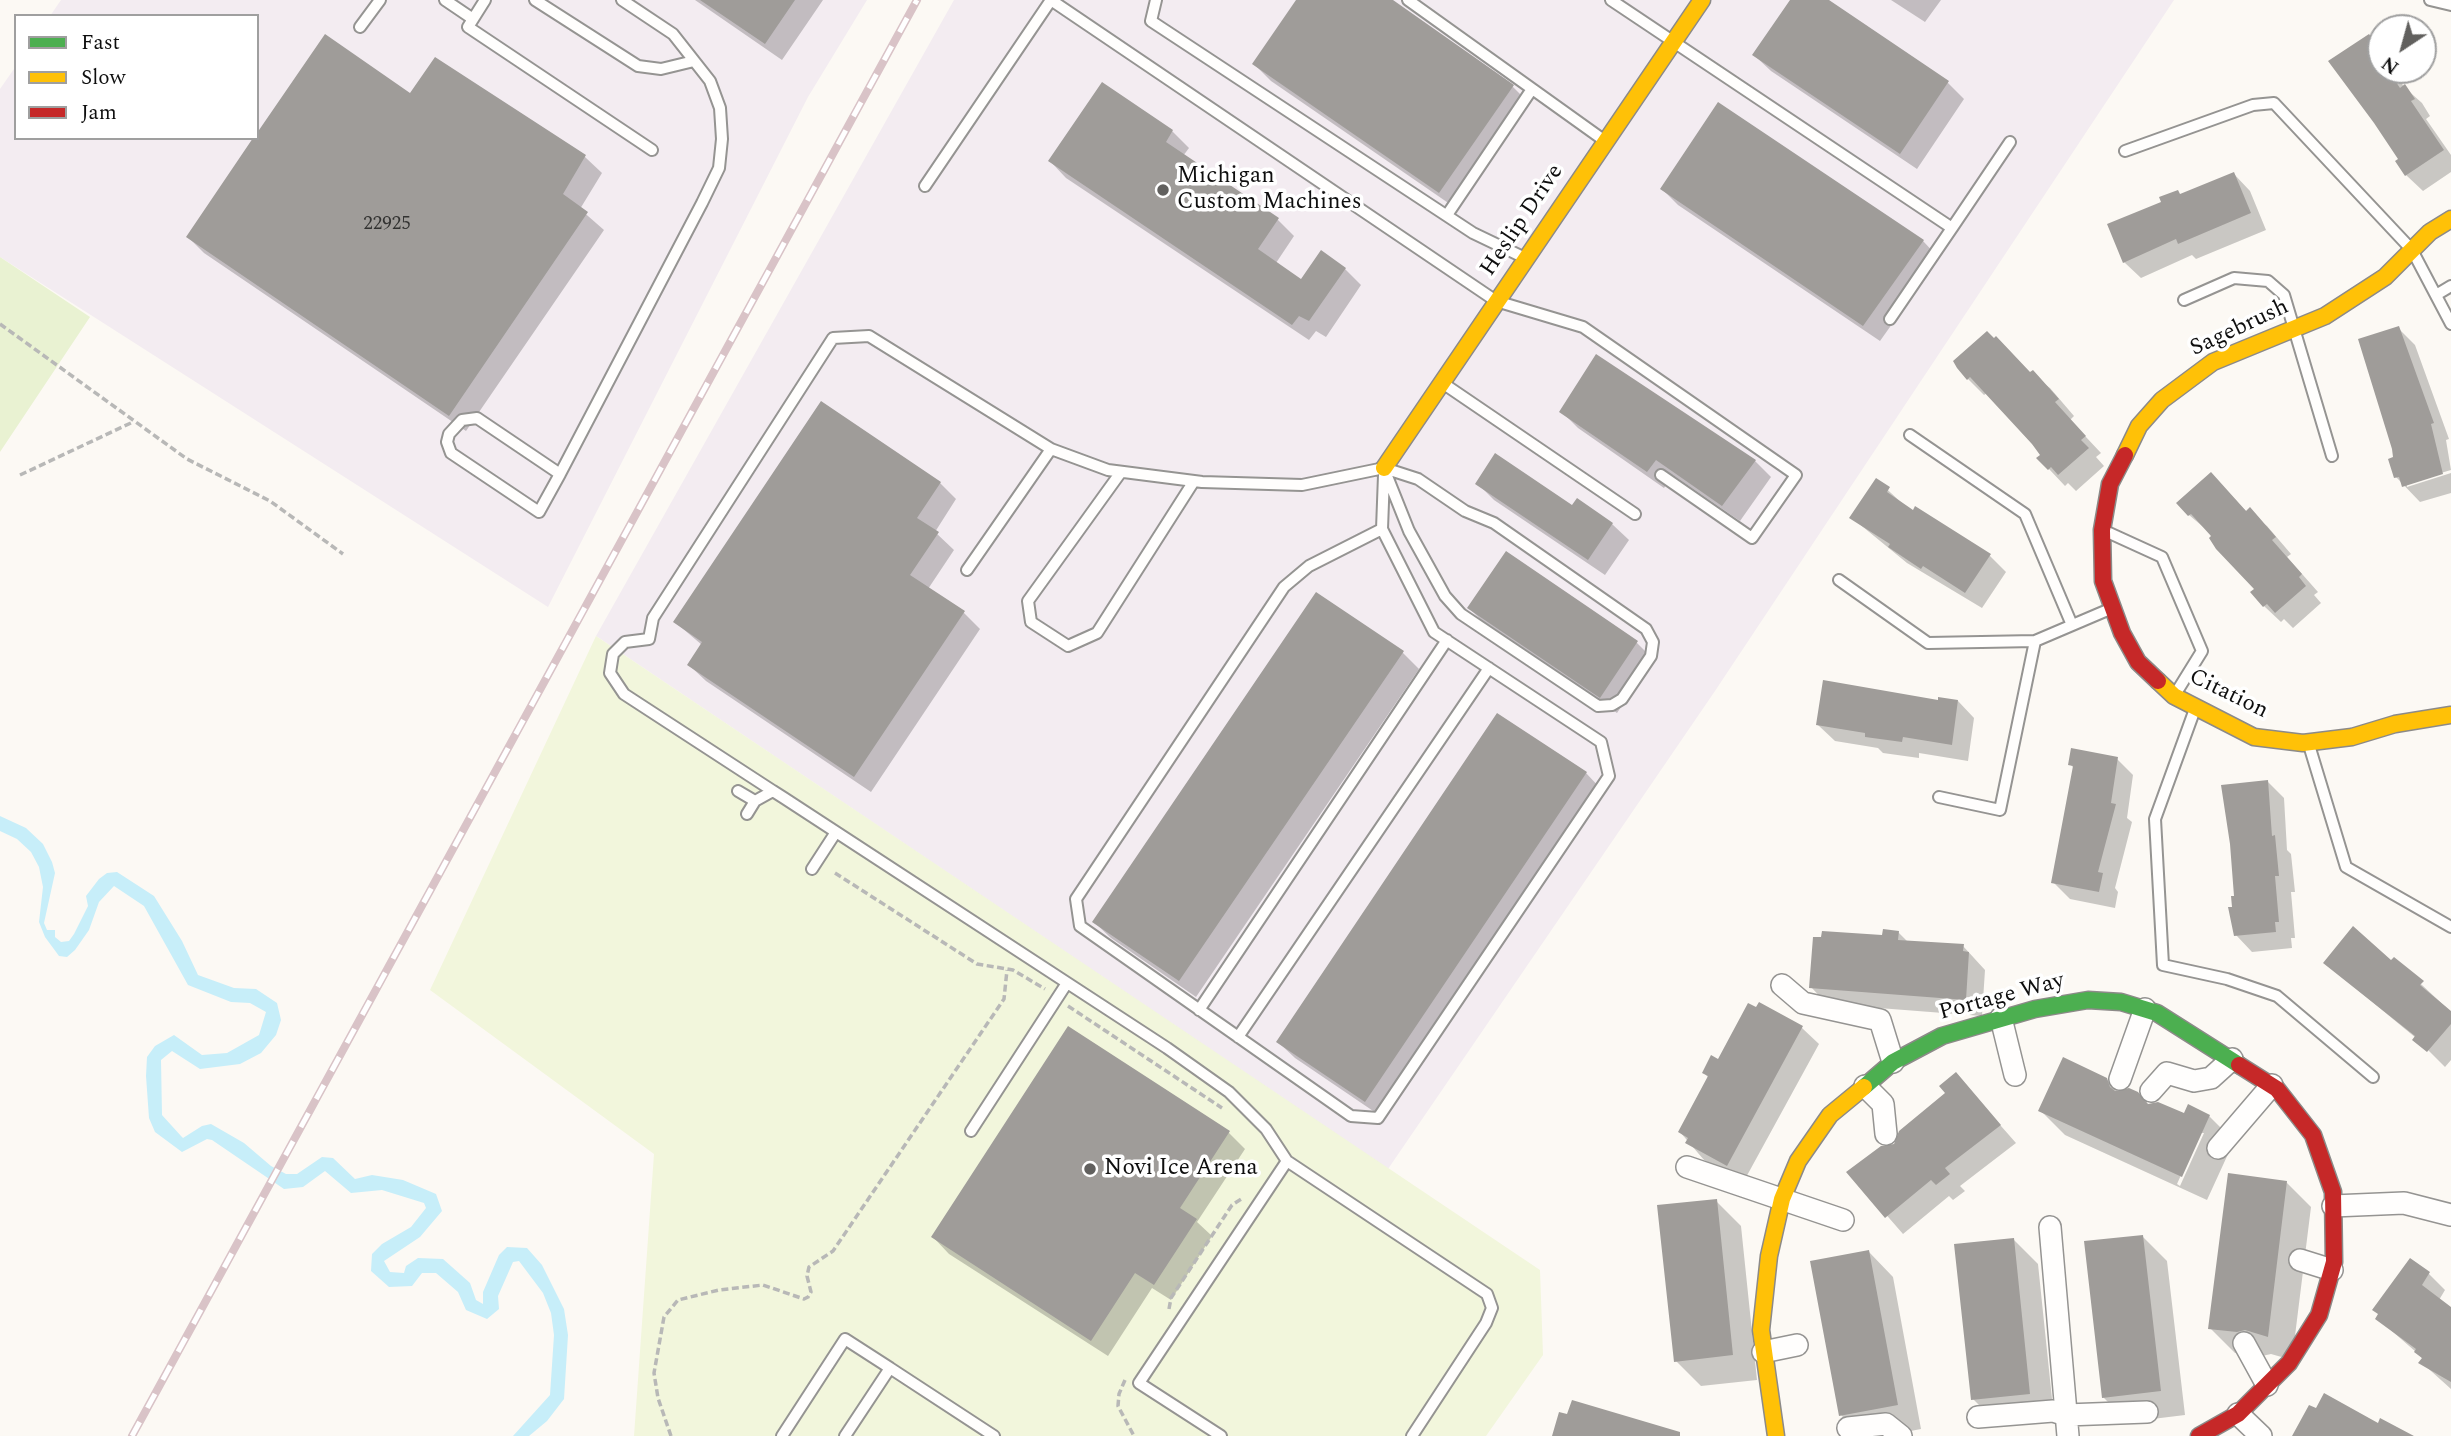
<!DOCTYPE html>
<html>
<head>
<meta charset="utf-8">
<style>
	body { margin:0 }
	#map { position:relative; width:2451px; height:1436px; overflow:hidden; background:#fcf9f4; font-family:Spectral,serif }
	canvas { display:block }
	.legend { position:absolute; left:14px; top:14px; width:245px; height:126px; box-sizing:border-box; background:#fff; border:2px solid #9f9f9f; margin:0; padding:9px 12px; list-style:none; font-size:21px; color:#0e0e0e }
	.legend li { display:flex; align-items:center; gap:14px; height:35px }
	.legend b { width:35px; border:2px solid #9f9f9f }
	.north { position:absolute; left:2367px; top:14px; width:70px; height:70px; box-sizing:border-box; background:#fff; border:2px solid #9f9f9f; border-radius:50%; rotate:216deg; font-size:19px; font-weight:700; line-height:28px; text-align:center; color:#0e0e0e }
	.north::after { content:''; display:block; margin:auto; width:24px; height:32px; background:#61605e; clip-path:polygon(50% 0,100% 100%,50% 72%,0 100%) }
</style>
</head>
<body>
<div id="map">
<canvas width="2451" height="1436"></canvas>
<ul class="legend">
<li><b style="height:9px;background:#4caf50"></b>Fast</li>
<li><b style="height:9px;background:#ffc107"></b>Slow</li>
<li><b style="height:9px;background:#c62828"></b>Jam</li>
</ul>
<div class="north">N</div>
</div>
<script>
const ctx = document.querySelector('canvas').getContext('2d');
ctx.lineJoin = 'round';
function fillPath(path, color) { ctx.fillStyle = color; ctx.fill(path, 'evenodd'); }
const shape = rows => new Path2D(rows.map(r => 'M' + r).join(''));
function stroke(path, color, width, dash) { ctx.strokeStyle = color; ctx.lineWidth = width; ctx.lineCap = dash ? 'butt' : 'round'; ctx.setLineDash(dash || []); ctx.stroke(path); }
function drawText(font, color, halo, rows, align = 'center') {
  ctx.font = font + ' Spectral,serif'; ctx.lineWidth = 7; ctx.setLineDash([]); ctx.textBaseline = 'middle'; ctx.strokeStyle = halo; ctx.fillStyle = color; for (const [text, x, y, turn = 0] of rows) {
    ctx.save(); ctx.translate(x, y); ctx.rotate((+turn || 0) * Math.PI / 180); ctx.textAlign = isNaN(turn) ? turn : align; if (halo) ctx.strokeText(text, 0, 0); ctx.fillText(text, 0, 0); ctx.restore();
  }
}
fillPath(shape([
	[61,0,867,0,808,97,548,607,0,257,0,89,16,66,16,138,257,138,257,16,50,16],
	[954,0,2174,0,1715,691,1388,1169,596,636]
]), '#f3ecf1');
fillPath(shape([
	[0,257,90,317,0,452]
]), '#e9f2d2');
fillPath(shape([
	[596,636,1540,1270,1543,1355,1486,1436,634,1436,654,1154,430,990]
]), '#f2f6dc');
fillPath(shape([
	[0,816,26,828,43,844,52,862,55,873,44,923,47,930,55,930,55,937,61,942,69,941,74,934,88,906,86,896,99,879,107,873,117,872,154,896,182,941,198,975,234,988,256,989,277,1003,281,1020,276,1035,261,1053,240,1064,200,1069,172,1051,161,1060,162,1115,181,1136,183,1138,202,1126,211,1124,244,1143,271,1166,286,1174,297,1174,322,1157,333,1158,355,1179,372,1175,403,1180,436,1194,442,1211,420,1237,384,1261,390,1272,404,1273,406,1266,418,1258,443,1259,470,1283,476,1300,483,1304,483,1292,499,1255,507,1247,527,1248,542,1265,564,1309,568,1335,564,1399,547,1421,529,1436,513,1436,550,1395,554,1335,551,1313,543,1293,519,1261,513,1262,498,1296,499,1309,487,1319,466,1310,458,1292,436,1273,422,1273,412,1286,389,1287,371,1271,372,1254,382,1244,411,1227,426,1208,424,1203,382,1190,351,1193,325,1171,303,1187,284,1189,212,1140,207,1139,182,1152,155,1132,149,1118,146,1076,147,1057,155,1046,174,1035,202,1055,227,1053,259,1035,266,1012,250,1003,231,1002,188,985,144,906,114,886,99,902,89,930,75,950,67,957,59,956,45,937,39,922,43,887,39,867,31,852,17,839,0,831]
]), '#c7eef9');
fillPath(shape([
	[695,0,823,0,782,60],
	[1299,0,1389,0,1513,87,1529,103,1457,209,1271,81,1254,64],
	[1792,0,1826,0,1948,83,1964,99,1917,169,1771,71,1754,55],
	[1891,0,1941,0,1925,22],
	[2367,38,2381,52,2381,70,2393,70,2404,87,2422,103,2430,116,2426,119,2451,155,2451,172,2423,191,2406,175],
	[436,60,585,157,602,173,580,209,604,230,466,431,204,253,188,237,257,138,410,95],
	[1172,131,1189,148,1183,156,1278,220,1294,236,1276,263,1301,281,1345,269,1361,285,1326,337,1316,331,1309,340,1066,178,1050,161],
	[2234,174,2250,191,2266,230,2196,259,2192,255,2141,278,2124,262,2181,196],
	[1662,189,1923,241,1939,258,1880,341,1678,205],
	[2398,328,2415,345,2449,439,2446,440,2451,470,2407,483,2407,487,2451,473,2451,493,2420,502,2396,477],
	[1955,361,2031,374,2050,388,2074,416,2070,420,2101,453,2096,457,2104,466,2076,491,2068,483,2065,486,2049,469,2042,455,1987,393,1984,395,1968,379],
	[1562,412,1755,461,1771,477,1740,521,1673,475,1664,488,1578,428],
	[2211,474,2247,512,2267,526,2291,554,2287,557,2318,592,2314,595,2321,603,2293,628,2284,619,2281,622,2264,606,2256,589,2214,536,2189,515],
	[1877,480,1905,506,1990,556,2006,572,1982,608,1907,563,1852,518],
	[940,483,956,499,935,532,954,550,928,589,964,613,980,629,871,792,706,681,689,665,702,645,675,622],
	[1477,483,1572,507,1612,524,1629,540,1605,575,1494,500],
	[1469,608,1637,643,1653,659,1617,713,1486,625],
	[1402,652,1419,669,1196,997,1111,938,1094,922],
	[1958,701,1974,718,1968,761,1919,753,1919,758,1883,753,1878,748,1835,741,1818,725],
	[2117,759,2133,775,2127,818,2132,822,2115,888,2118,892,2115,908,2070,899,2053,882,2075,769,2070,764],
	[1586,773,1602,790,1382,1117,1295,1058,1278,1042],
	[2268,782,2284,798,2287,850,2291,854,2295,892,2291,892,2295,938,2291,938,2292,948,2252,952,2236,935,2234,909],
	[1898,932,1908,942,1963,946,1985,970,1982,1016,1827,1004,1811,987,1884,937],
	[2394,959,2451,1012,2451,1060,2445,1067,2416,1038,2325,963,2391,963],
	[1760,1005,1802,1028,1819,1044,1744,1181,1704,1160,1680,1132,1709,1078,1704,1073,1718,1061],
	[1956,1075,2016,1143,1960,1186,1965,1191,1953,1200,1949,1196,1903,1234,1849,1172,1895,1146,1948,1093],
	[2106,1079,2119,1092,2149,1105,2184,1115,2188,1107,2209,1116,2234,1141,2207,1200,2065,1135,2040,1110],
	[2200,1133,2204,1133,2180,1186,2177,1184],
	[1228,1132,1245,1149,1197,1222,1212,1236,1171,1300,1152,1288,1108,1356,949,1254,933,1237],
	[2286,1182,2311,1207,2292,1360,2271,1354,2262,1356,2235,1353,2210,1328],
	[1716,1201,1741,1226,1757,1380,1701,1386,1676,1361],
	[2143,1237,2167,1261,2185,1415,2128,1422,2103,1397],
	[2013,1239,2038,1264,2054,1418,1998,1424,1973,1399],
	[1869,1252,1893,1277,1921,1429,1885,1436,1862,1436,1841,1415],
	[2428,1273,2445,1290,2439,1300,2451,1309,2451,1389,2421,1362,2423,1359,2416,1352,2377,1318]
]), '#0003');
fillPath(shape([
	[700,0,795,0,765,44],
	[1296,0,1393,0,1514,85,1439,193,1252,64],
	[1790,0,1829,0,1949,81,1900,154,1752,55],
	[325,34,410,93,435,57,586,155,563,194,588,212,449,416,186,237,253,138,257,138,257,133],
	[2369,34,2381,53,2381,70,2388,70,2400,88,2405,84,2415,99,2411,101,2444,150,2405,176,2395,161,2398,159,2374,123,2328,61],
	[1102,82,1173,130,1166,142,1279,218,1258,249,1301,279,1321,250,1346,268,1309,321,1299,316,1292,325,1048,161],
	[1718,102,1924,240,1863,326,1660,189],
	[2234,172,2251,213,2178,244,2176,239,2123,263,2107,224,2161,202,2159,197,2178,190,2180,194],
	[2399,326,2434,423,2431,424,2443,474,2402,487,2399,477,2394,478,2388,459,2393,457,2392,449,2358,339],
	[1987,331,1994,338,1996,336,2030,372,2033,370,2059,399,2055,402,2086,436,2081,440,2089,448,2058,475,2051,467,2048,470,2036,458,2040,455,2032,444,1970,377,1967,380,1957,368,1953,361],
	[1596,354,1756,460,1722,506,1656,460,1647,472,1559,412],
	[821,401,941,482,917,518,939,532,910,575,965,611,854,777,687,665,702,642,673,622],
	[1495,453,1572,505,1577,498,1613,523,1588,560,1475,484],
	[2211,472,2246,511,2250,507,2276,537,2272,540,2302,574,2299,577,2306,586,2275,613,2267,604,2263,607,2250,592,2254,589,2216,549,2209,538,2211,536,2191,514,2188,516,2176,503],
	[1876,478,1890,487,1887,492,1913,510,1915,506,1991,554,1965,593,1923,566,1921,569,1888,547,1890,544,1849,518],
	[1506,551,1638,641,1600,698,1467,608],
	[1316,592,1404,651,1179,981,1092,922],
	[1823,680,1938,700,1938,697,1958,700,1952,745,1903,737,1902,742,1865,737,1865,733,1816,725],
	[1497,713,1587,772,1365,1102,1276,1042],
	[2071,748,2118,757,2111,803,2116,804,2098,872,2103,873,2099,892,2051,883,2073,766,2068,765],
	[2268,780,2272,836,2275,835,2279,876,2275,876,2279,922,2275,922,2276,932,2234,936,2228,907,2232,907,2231,896,2234,896,2230,844,2221,785],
	[2353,926,2391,960,2394,957,2424,981,2420,985,2451,1011,2451,1024,2427,1052,2412,1040,2415,1036,2323,963],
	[1883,929,1899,931,1898,940,1964,944,1963,951,1969,952,1966,1000,1809,988,1813,937,1821,937,1822,931,1882,935],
	[1759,1002,1803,1026,1727,1166,1685,1143,1688,1138,1678,1132,1708,1076,1702,1073,1711,1055,1718,1059,1748,1003,1756,1007],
	[1068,1026,1230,1131,1180,1208,1197,1219,1154,1285,1135,1273,1091,1341,931,1237],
	[2063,1057,2107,1078,2110,1087,2115,1091,2129,1088,2138,1092,2148,1104,2158,1102,2184,1113,2188,1104,2210,1115,2182,1177,2038,1111],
	[1956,1072,2001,1125,1945,1168,1950,1174,1936,1185,1931,1180,1885,1218,1846,1172,1881,1146,1894,1144,1899,1131,1945,1093,1939,1086],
	[2228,1173,2287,1181,2268,1337,2245,1330,2237,1332,2208,1329],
	[1717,1199,1733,1355,1674,1362,1657,1205],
	[2143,1235,2161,1391,2102,1398,2084,1241],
	[2014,1238,2030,1394,1971,1400,1954,1244],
	[1869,1250,1898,1405,1839,1416,1810,1261],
	[2410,1258,2430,1272,2422,1285,2451,1307,2451,1382,2418,1363,2422,1358,2414,1352,2416,1349,2375,1319,2378,1314,2372,1310],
	[2324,1393,2378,1423,2380,1418,2414,1436,2292,1436,2309,1405,2316,1408],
	[1572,1400,1680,1432,1680,1436,1552,1436,1559,1412,1567,1414]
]), '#9f9c99');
const lane = shape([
	[445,0,473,19],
	[485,0,468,27,652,150],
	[535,0,638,66,661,69,694,61],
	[1051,0,1496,301,1583,327,1796,475,1752,538,1661,475],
	[1156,0,1151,21,1473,233,1523,257],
	[1408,0,1605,141],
	[1611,0,1952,228,1890,319],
	[2430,0,2451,5],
	[360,27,380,0],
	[2125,151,2253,105,2274,103,2412,250,2451,324],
	[925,186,1051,0],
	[1447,215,1532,89],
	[1952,228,2010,142],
	[2436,295,2451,286],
	[2184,300,2234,278,2268,281,2284,295,2332,456],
	[1444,384,1635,514],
	[1910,435,2025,514,2072,625],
	[1121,472,1028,601,1031,622,1068,646,1097,633,1194,481],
	[560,474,477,418,462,420,449,434,447,442,451,453,539,512,560,474,702,203,719,168,722,139,720,108,710,81,673,34,622,0],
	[1382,529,1434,632,1601,742,1609,776,1378,1118,1351,1116,1080,926,1076,899,1284,587,1309,566,1382,529,1384,475],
	[2105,531,2162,557,2202,651,2176,693],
	[967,570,1051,449],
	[1839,580,1928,643,2035,641,2110,609],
	[2195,709,2155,819,2163,965,2227,979,2277,996,2373,1077],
	[2309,745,2346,867,2451,927],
	[738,791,755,801],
	[773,791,624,694,610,673,613,654,625,642,649,639,653,618,833,338,869,336,1051,449,1108,470,1202,482,1302,485,1384,468,1418,479,1465,511,1494,523,1646,629,1653,642,1651,656,1622,699,1612,705,1598,706,1461,614,1445,596,1409,531,1385,471],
	[1939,797,2000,810,2035,641],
	[747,814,755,801,773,791,784,798,1167,1048,1229,1092,1266,1129,1287,1161,1487,1294,1492,1308,1486,1323,1412,1436],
	[812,869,836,832],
	[1199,1010,1447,640],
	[1238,1037,1489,668],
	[971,1131,1067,983],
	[890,1368,994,1436],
	[782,1436,845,1339,890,1368,845,1436],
	[1221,1436,1139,1383,1287,1161]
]);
const street = shape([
	[1782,985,1803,1003,1880,1020,1893,1062],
	[2001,1018,2015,1075],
	[2120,1079,2145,1009],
	[1865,1086,1883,1104,1886,1134],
	[2151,1091,2167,1073,2194,1081,2211,1078,2232,1059],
	[2218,1148,2272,1085],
	[1687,1167,1843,1220],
	[2333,1206,2404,1203,2451,1215],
	[2050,1227,2068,1436],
	[2300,1260,2332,1270],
	[2244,1343,2267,1385],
	[1763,1352,1797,1345],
	[2238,1414,2261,1436],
	[1978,1417,2053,1411,2066,1415,2147,1412],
	[1848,1428,1886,1424,1901,1436]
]);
const fast = shape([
	[1864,1087,1893,1062,1942,1036,2035,1009,2088,1000,2121,1002,2157,1013,2239,1065]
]);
const slow = shape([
	[2125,455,2139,426,2162,400,2213,362,2325,316,2385,277,2430,232,2451,219],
	[1384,468,1702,0],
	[2158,681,2174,696,2254,737,2303,743,2352,737,2395,724,2451,715],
	[1776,1436,1761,1330,1769,1256,1782,1199,1798,1161,1830,1115,1864,1087]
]);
const jam = shape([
	[2125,455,2110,484,2102,530,2103,581,2122,633,2138,662,2158,681],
	[2199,1436,2238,1414,2289,1363,2319,1315,2334,1262,2333,1192,2313,1135,2277,1089,2239,1065]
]);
stroke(lane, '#959492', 14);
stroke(street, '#959492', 24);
stroke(fast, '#8c8a88', 19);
stroke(slow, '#8c8a88', 19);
stroke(jam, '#8c8a88', 19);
stroke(shape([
	[0,324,187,459,270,501,343,554],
	[20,475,133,422],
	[835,873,977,964,1013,970,1045,989],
	[1068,1006,1222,1108],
	[1169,1309,1171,1298,1232,1205,1243,1198],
	[1125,1380,1119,1394,1118,1406,1134,1436],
	[671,1436,658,1398,654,1373,664,1317,678,1300,719,1290,763,1285,804,1299,808,1297,811,1292,807,1276,809,1267,833,1251,1004,999,1007,970]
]), '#b8b8b7', 3.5, [7, 3.5]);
stroke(lane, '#fffefd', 10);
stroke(street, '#fffefd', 21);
stroke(fast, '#4caf50', 16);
stroke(slow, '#ffc107', 16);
stroke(jam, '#c62828', 16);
const rail = shape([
	[132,1436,917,0]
]);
stroke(rail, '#d9c3c7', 8);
stroke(rail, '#fff', 5, [16]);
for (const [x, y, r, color] of [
	[1163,190,7,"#61605e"],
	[1090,1169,7,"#61605e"]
]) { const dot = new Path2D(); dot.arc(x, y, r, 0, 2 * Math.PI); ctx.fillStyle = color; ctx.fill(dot); stroke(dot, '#fff', 2.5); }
drawText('19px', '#323231', null, [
	["22925",387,225]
]);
drawText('23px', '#0e0e0e', '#fff', [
	["Michigan",1177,177],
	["Custom Machines",1177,203],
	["Novi Ice Arena",1104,1169]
], 'left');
drawText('23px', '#0e0e0e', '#fff', [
	["Heslip Drive",1523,221,-56],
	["Sagebrush",2240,329,-25],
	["Citation",2228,695,26],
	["Portage Way",2002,998,-15]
]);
</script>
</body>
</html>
